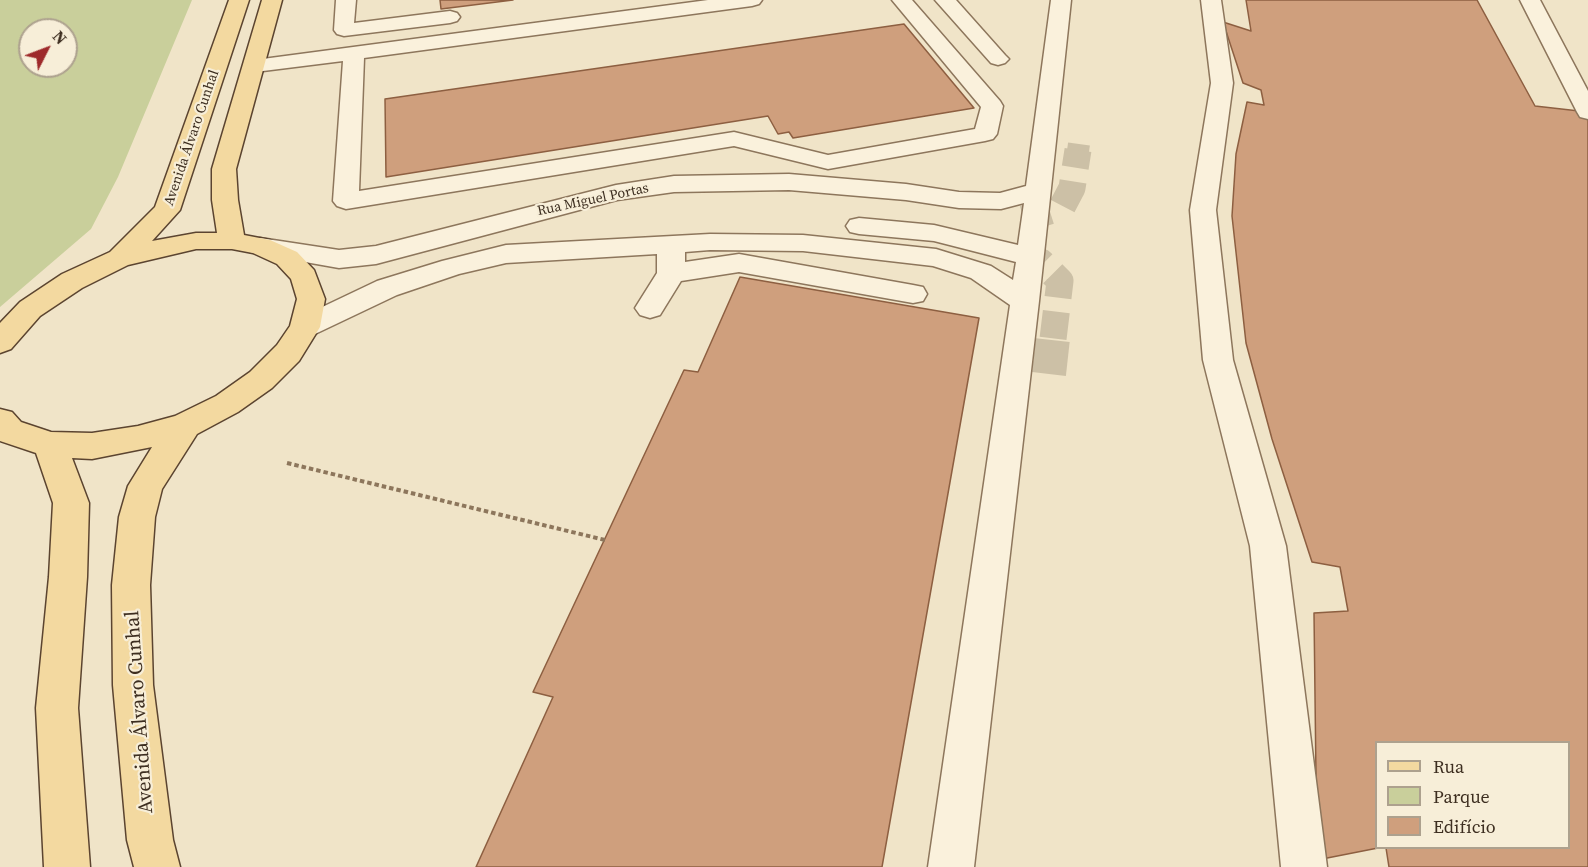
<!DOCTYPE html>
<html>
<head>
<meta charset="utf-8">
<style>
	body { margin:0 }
	#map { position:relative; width:1588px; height:867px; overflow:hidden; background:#f0e4c8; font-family:"Source Serif 4",serif }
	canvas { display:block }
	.legend { position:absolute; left:1375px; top:741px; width:195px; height:108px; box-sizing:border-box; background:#f7eed8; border:2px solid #ada18e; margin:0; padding:8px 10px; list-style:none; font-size:18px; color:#3d2e20 }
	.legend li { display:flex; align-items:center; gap:12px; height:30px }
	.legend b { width:30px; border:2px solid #ada18e }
	.north { position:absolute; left:18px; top:18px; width:60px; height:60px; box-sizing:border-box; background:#f7eed8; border:2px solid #ada18e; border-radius:50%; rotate:48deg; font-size:16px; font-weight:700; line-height:24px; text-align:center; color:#3d2e20 }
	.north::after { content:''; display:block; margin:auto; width:21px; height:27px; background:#9e2a2b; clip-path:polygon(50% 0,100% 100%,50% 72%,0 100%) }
</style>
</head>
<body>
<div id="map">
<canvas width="1588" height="867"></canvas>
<ul class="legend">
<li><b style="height:8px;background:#f3d9a0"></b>Rua</li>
<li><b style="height:16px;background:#c9cf9b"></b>Parque</li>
<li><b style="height:16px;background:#cf9f7d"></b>Edifício</li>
</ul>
<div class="north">N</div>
</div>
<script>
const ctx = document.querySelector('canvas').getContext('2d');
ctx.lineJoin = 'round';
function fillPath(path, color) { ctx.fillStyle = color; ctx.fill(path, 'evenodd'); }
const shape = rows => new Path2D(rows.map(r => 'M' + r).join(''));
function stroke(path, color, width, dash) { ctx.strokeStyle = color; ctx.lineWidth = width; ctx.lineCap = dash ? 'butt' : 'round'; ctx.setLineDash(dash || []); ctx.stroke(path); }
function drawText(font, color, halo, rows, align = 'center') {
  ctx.font = font + ' "Source Serif 4",serif'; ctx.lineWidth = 4.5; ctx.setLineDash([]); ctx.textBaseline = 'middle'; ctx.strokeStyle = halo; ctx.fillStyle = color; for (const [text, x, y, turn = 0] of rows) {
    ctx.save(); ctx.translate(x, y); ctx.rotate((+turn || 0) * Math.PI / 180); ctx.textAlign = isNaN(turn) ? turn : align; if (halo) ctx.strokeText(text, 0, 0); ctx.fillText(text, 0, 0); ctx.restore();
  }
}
fillPath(shape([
	[0,0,192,0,118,177,91,229,0,307],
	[30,30,66,30,66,66,30,66]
]), '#c9cf9b');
const building = shape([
	[440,0,513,0,441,9,440,0],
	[1246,0,1477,0,1535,106,1588,112,1588,867,1389,867,1386,848,1568,848,1568,742,1376,742,1378,848,1317,860,1314,613,1348,611,1340,567,1312,562,1272,439,1246,343,1232,216,1236,154,1247,102,1264,105,1261,90,1243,83,1223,22,1251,31,1246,0],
	[904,24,974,108,793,138,789,132,778,134,768,116,386,177,385,99,904,24],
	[740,277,979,318,882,867,476,867,553,697,533,692,684,370,698,372,740,277]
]);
fillPath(building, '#cf9f7d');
stroke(building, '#8d5f41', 1.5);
stroke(shape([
	[1078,151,1079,144]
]), '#ccc0a6', 22, [22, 10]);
stroke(shape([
	[1024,219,1062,207,1072,188,1078,150],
	[1018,254,1041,262,1060,281,1053,339]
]), '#ccc0a6', 27, [27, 14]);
stroke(shape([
	[1049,374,1053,338]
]), '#ccc0a6', 34, [34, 16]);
const minor = shape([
	[336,0,356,0,354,23,450,11,457,13,460,17,457,21,450,23,344,36,337,34,334,30,336,0],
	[708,0,762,0,759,4,752,6,364,58,359,191,734,132,828,155,975,129,981,107,892,0,912,0,1000,101,1003,106,997,134,993,139,985,141,828,169,734,146,346,209,337,206,333,201,343,61,255,72,247,71,244,66,247,61,255,60,708,0],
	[935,0,956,0,1005,55,1009,59,1005,63,998,65,991,63,935,0],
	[1051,0,1071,0,1039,301,974,867,928,867,1010,305,971,278,933,266,803,251,710,250,685,252,685,262,739,254,913,285,923,287,927,294,923,301,913,303,739,272,681,281,660,315,650,318,640,315,635,308,657,273,657,254,506,263,459,274,397,295,315,334,305,337,295,334,290,327,295,320,377,281,442,261,506,245,710,234,803,235,936,249,991,266,1013,280,1016,262,934,241,859,234,850,232,846,226,850,220,859,218,934,225,1018,245,1024,203,1001,209,959,208,906,200,789,190,674,192,617,200,376,264,339,268,260,254,250,252,246,246,250,240,260,238,339,250,376,246,616,185,674,176,789,174,906,184,959,192,1000,193,1026,186,1051,0],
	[1201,0,1221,0,1233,83,1216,210,1233,360,1286,546,1327,867,1281,867,1250,546,1203,360,1190,210,1211,83,1201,0],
	[1520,0,1540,0,1588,91,1588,119,1580,117,1577,112,1520,0]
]);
const major = shape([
	[229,0,249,0,180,210,152,241,196,233,217,233,212,200,212,169,262,0,282,0,236,169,238,200,244,235,270,240,297,252,314,270,325,299,320,327,299,361,272,388,238,412,197,434,162,489,155,517,150,585,153,685,173,840,180,867,134,867,127,840,113,685,112,585,119,517,128,486,152,447,92,459,72,458,89,503,87,577,78,708,90,867,44,867,36,708,49,577,53,503,36,453,0,441,0,409,12,412,21,422,51,432,92,433,138,426,175,416,216,396,250,372,277,345,290,326,297,299,291,279,277,264,253,253,232,249,196,249,128,265,82,288,40,316,11,349,0,353,0,323,20,302,62,274,110,252,155,207,229,0]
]);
stroke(minor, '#8d765c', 3);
stroke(major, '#5b4430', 3);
stroke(shape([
	[287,463,605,540]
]), '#8d765c', 4, [4.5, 3]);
fillPath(minor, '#faf1dc');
fillPath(major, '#f3d9a0');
drawText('14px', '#3d2e20', '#f7eed8', [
	["Avenida Álvaro Cunhal",192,138,-71],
	["Rua Miguel Portas",593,200,-12]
]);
drawText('20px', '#3d2e20', '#f7eed8', [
	["Avenida Álvaro Cunhal",140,712,-94]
]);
</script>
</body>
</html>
